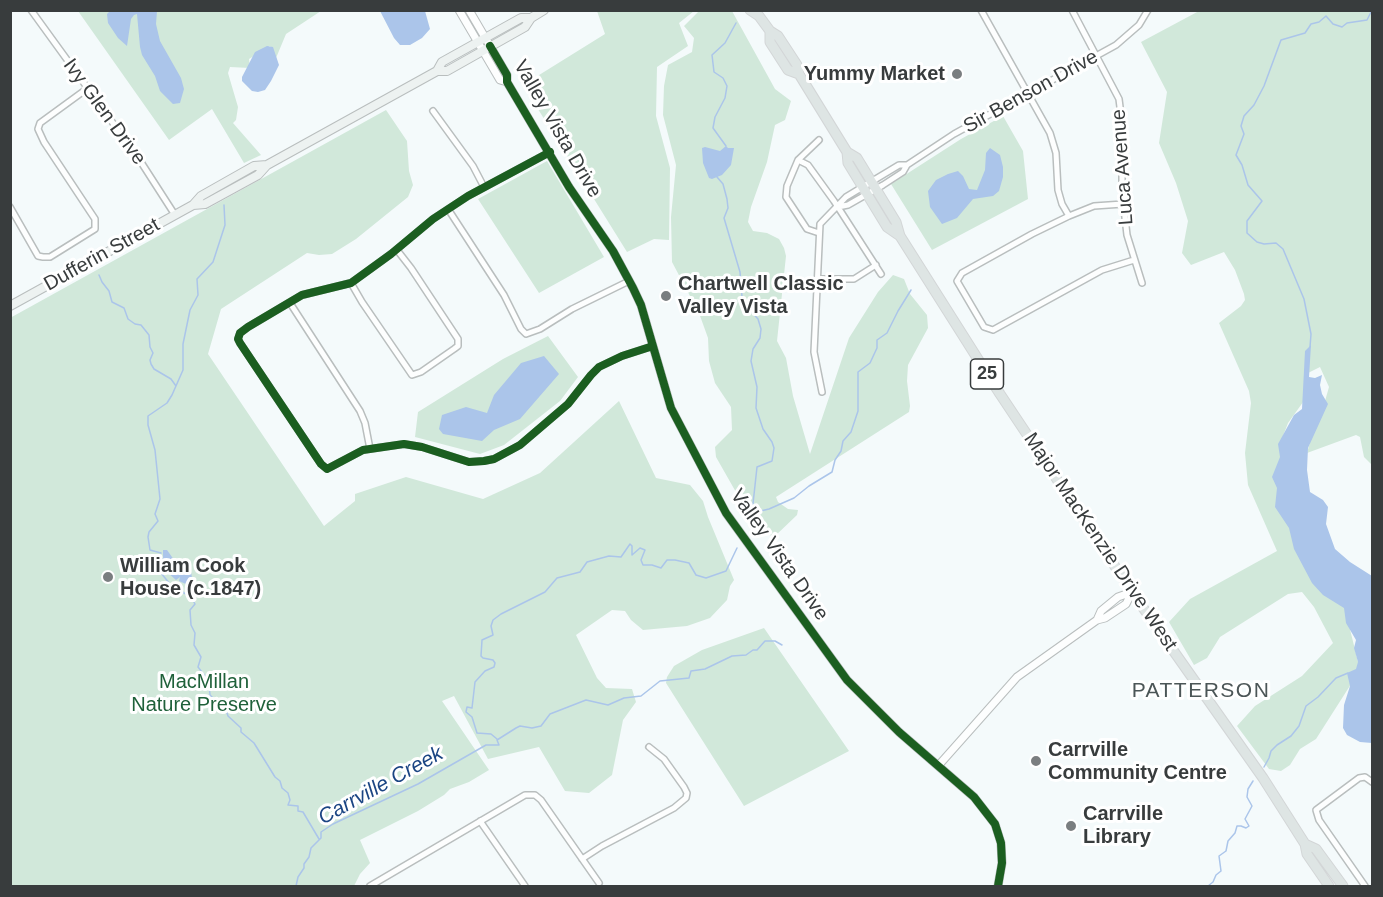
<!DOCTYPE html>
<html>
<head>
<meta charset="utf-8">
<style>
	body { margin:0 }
	#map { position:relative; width:1383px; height:897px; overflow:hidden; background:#f4fafb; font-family:Helvetica,sans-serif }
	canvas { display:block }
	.frame { position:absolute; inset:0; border:12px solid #383c3d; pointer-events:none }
</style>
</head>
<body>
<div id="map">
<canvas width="1383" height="897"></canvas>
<div class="frame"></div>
</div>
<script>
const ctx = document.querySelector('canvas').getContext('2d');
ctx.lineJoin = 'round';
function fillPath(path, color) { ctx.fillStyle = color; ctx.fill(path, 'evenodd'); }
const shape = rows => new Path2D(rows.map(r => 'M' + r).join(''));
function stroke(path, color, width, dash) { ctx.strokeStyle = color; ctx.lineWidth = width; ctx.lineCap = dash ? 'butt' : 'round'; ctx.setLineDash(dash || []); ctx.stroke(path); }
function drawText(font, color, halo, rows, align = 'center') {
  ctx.font = font + ' Helvetica,sans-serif'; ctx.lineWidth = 6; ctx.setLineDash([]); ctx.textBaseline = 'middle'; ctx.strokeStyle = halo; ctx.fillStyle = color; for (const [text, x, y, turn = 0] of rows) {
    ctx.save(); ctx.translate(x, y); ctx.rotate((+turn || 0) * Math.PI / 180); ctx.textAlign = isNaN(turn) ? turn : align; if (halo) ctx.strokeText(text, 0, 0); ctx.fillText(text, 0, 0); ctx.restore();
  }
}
fillPath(shape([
	[78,11,321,11,286,34,276,58,270,46,249,59,250,68,230,67,228,73,238,107,236,120,233,123,261,155,244,163,212,109,169,140],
	[597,11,694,11,679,23,688,46,657,67,656,116,670,168,669,240,654,239,627,252,523,85,605,34],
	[699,11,732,11,775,89,791,101,785,120,775,125,767,162,751,207,748,222,753,231,767,233,779,239,784,248,786,256,777,341,786,358,793,396,810,454,849,338,878,292,893,275,904,279,910,294,927,315,928,328,908,365,907,381,910,406,909,412,776,497,778,502,788,509,798,510,797,515,773,538,745,508,716,457,715,447,732,430,731,407,715,383,709,361,708,338,699,313,672,262,671,217,676,165,663,115,664,86,668,65,692,52,694,38,684,26],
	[1199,11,1372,11,1372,465,1364,457,1360,437,1356,435,1307,453,1314,428,1321,415,1329,387,1320,367,1306,374,1306,398,1288,423,1283,436,1281,454,1345,609,1360,670,1316,739,1300,749,1290,765,1281,771,1269,769,1237,726,1255,706,1302,676,1333,643,1314,607,1302,592,1288,594,1220,637,1207,658,1194,665,1169,622,1190,599,1277,551,1248,485,1245,453,1251,403,1249,391,1219,323,1241,306,1245,300,1244,294,1235,270,1224,252,1191,265,1182,253,1188,221,1176,183,1159,143,1167,92,1141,42],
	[386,110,407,141,409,171,413,185,408,197,356,239,332,254,319,255,307,253,221,309,208,354,324,526,355,501,355,494,406,477,483,499,540,473,619,401,656,478,690,485,703,501,708,517,734,580,730,586,727,600,710,618,687,626,643,630,631,620,625,611,612,610,576,635,597,678,606,688,632,689,636,702,623,720,612,775,589,793,565,791,539,747,488,759,454,696,442,701,489,770,469,782,450,789,444,795,418,811,360,840,370,863,360,874,354,886,11,886,10,318],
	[1003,116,1023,151,1028,199,932,250,891,184,961,139],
	[547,161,604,257,539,293,478,199],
	[548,336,578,377,560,401,504,445,480,454,415,437,418,412,503,359],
	[764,628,849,751,744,806,666,683,667,677,674,666,702,650]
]), '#d1e8da');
fillPath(shape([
	[111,10,157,11,156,24,160,41,181,78,184,89,180,103,173,104,160,91,155,76,142,55,140,47,137,14,134,15,131,19,127,46,118,38,108,23,107,14],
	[380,11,425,11,430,29,422,38,410,45,400,45,394,38],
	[267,46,273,47,279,65,271,81,265,90,258,92,252,91,242,81,242,77,255,52],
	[726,146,728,148,734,148,731,165,722,175,712,179,709,178,703,163,702,148,705,147,720,151],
	[990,148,1000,155,1003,167,1003,177,999,191,993,196,973,199,957,218,942,224,930,207,928,191,936,180,948,174,958,171,963,176,969,189,977,190,985,170,986,153],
	[1311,345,1309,377,1315,378,1322,375,1320,385,1322,394,1328,404,1308,448,1307,470,1310,492,1323,500,1328,507,1326,524,1335,549,1350,562,1372,576,1372,743,1360,742,1347,735,1343,728,1344,705,1350,686,1347,673,1356,669,1358,662,1354,648,1356,640,1346,623,1344,608,1323,595,1312,583,1294,549,1289,528,1275,507,1277,488,1272,477,1280,457,1278,444,1294,415,1302,409,1305,351],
	[544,356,559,374,520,419,494,430,482,441,443,434,439,429,442,415,466,407,487,413,494,395,521,363],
	[163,550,167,550,177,564,191,572,192,578,188,585,179,581,180,577,176,580,166,571,163,566]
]), '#abc5ea');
stroke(shape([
	[726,146,713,128,715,117,725,98,727,86,723,78,714,72,712,55,725,43,736,23],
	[717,177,723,184,727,199,728,208,724,218,740,272,742,297,748,308,758,319,761,329,760,338,753,349,751,361,757,387,756,408,763,429,772,442,774,448,772,461,757,467,752,513,769,509,794,498,809,486,832,472,835,460,841,451,843,441,851,432,858,411,858,372,870,363,877,348,877,340,887,333,898,311,911,290],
	[99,275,102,282,109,291,112,302,124,308,128,319,135,324,141,325,149,335,150,347,153,353,150,360,151,364,154,369,171,379,176,386],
	[1310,347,1311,334,1304,299,1283,249,1276,243,1264,244,1257,242,1247,233,1247,221,1262,201,1248,185,1242,165,1236,155,1244,134,1241,126,1244,116,1254,105,1264,86,1281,40,1305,33,1311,24,1319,22,1326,16,1333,24,1342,27,1347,23,1367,20,1372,10],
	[161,553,150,550,148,537,149,532,158,521,155,514,160,499,155,450,148,425,148,416,167,403,172,395,183,370,183,344,190,310,198,295,197,279,213,262,225,225,224,205],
	[163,559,155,562,159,573,161,573,170,584,177,584,179,590,191,597,195,604,190,610,191,625,195,633,194,645,201,657,198,667,205,676,205,684,209,685,210,695,221,706,225,707,228,716,241,728,241,732,254,743,275,777,280,781,282,788,288,793,290,800,288,805,298,806,298,811,303,812,319,839],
	[497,739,491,734,477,733,472,717,466,712,467,707,472,708,475,682,485,671,494,667,495,663,493,660,483,658,481,656,482,640,493,635,491,626,493,620,501,614,545,592,557,578,580,572,587,562,609,556,621,557,630,544,632,546,632,555,640,548,645,550,641,560,643,565,652,565,661,568,667,560,675,560,689,563,696,575,706,578,726,571,737,548],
	[1264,767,1269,758,1271,751,1277,745,1291,736,1299,726,1306,706,1318,697,1336,678,1348,673],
	[296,886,298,877,304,868,304,864,309,857,311,848,321,838,321,832,333,824,418,784,486,745,499,745,497,740,516,728,520,726,532,728,541,726,550,714,586,700,608,705,624,698,641,696,660,681,689,678,691,671,705,669,732,656,746,655,753,650,757,650,765,641,775,641,782,645],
	[1208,886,1213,882,1216,875,1221,871,1219,856,1226,851,1228,841,1235,833,1237,826,1241,826,1246,828,1249,826,1245,819,1252,806,1247,797,1248,789,1253,781]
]), '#abc5ea', 1.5);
const minor = shape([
	[31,10,139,159,175,215],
	[981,10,1050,133,1056,153,1058,190,1062,204,1069,216],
	[1072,10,1119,99,1122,123,1122,191,1127,235,1142,283],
	[433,111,473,166,484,187],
	[819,140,798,160,787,186,786,197,807,229,819,233],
	[550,152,468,196,433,219,391,254,351,283,302,295,248,327,240,333,238,339,240,343,321,464,327,469,363,450,404,444,422,447,469,462,484,461,494,459,520,445,568,404,591,375,599,367,622,356,653,346],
	[798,160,808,165,834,201,881,274],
	[1123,204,1094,206,1069,216,1032,234,962,273,957,281,984,327,993,330,1102,270,1134,260],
	[10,207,38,256,43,257,50,257,95,229,95,219,44,142,38,129,40,123,88,88],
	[838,207,848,205,883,185,903,172,907,165,954,134,1116,45,1139,25,1148,10],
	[448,209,504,295,521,329,526,334,540,329,572,309,629,281],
	[818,279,854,279,876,265],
	[351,283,362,302,412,375,421,372,454,349,458,346,458,339,411,268,397,250],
	[290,303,360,411,365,423,370,449],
	[822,392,814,352,820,224,846,197,899,165,907,165],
	[480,821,525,886],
	[582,859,602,846,674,808,686,798,687,793,684,787,664,759,649,747],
	[370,886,525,795,535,795,541,800,599,883],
	[1365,886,1319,820,1316,810,1359,778,1365,777,1372,782]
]);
const tertiary = shape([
	[459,10,500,80,507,82],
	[469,10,507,75,507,82,569,187,613,251,633,288,641,305,671,408,726,513,847,680,899,732,974,797,995,824,1001,843,1002,863,998,886],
	[1097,620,1101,611,1118,597,1132,592],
	[938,766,1017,677,1097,620,1105,618,1126,604,1132,592]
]);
const secondary = shape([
	[437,71,447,71,525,27,531,18,544,10],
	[193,205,205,204,258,175,267,165,437,71,442,62,521,18,531,18],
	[10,306,193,205,201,196,254,166,267,165]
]);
const primary = shape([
	[750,10,759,16,770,31,778,36,797,65,799,74,847,152,857,158,896,222,900,236,1000,394,1132,592,1263,778,1305,844,1307,854,1329,886],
	[770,31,770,42,788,70,799,74],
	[847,152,848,163,887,227,900,236],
	[1305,844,1316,849,1343,886]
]);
stroke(minor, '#b9bebe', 8);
stroke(tertiary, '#b9bebe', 9);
stroke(secondary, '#b9bebe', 10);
stroke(primary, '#d3d6d7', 11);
stroke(minor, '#fdfefe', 5);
stroke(tertiary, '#fdfefe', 7);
stroke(secondary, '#edf2f1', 8);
stroke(primary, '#dee5e4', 9);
stroke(shape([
	[490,46,507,75,507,82,569,187,613,251,633,288,641,305,671,408,726,513,847,680,899,732,974,797,995,824,1001,843,1002,863,998,886],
	[550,152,468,196,433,219,391,254,351,283,302,295,248,327,240,333,238,339,240,343,321,464,327,469,363,450,404,444,422,447,469,462,484,461,494,459,520,445,568,404,591,375,599,367,622,356,653,346]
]), '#1b5e20', 8);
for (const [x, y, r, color] of [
	[957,74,6,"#7a7e80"],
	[666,296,6,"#7a7e80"],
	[108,577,6,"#7a7e80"],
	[1036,761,6,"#7a7e80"],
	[1071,826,6,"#7a7e80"]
]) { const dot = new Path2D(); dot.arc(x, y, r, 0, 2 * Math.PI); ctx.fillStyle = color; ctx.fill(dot); stroke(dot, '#fff', 2); }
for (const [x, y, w] of [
	[987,374,33]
]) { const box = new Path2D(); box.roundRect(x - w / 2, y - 15, w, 30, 4.5); ctx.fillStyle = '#fff'; ctx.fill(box); stroke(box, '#383c3d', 1.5); }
drawText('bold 18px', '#383c3d', null, [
	["25",987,374]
]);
drawText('bold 20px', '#383c3d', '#fff', [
	["Yummy Market",945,74,"right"],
	["Chartwell Classic",678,284],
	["Valley Vista",678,307],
	["William Cook",120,566],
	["House (c.1847)",120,589],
	["Carrville",1048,750],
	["Community Centre",1048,773],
	["Carrville",1083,814],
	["Library",1083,837]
], 'left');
drawText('20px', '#383c3d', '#fff', [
	["Sir Benson Drive",1031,92,-29],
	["Ivy Glen Drive",104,112,54],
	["Valley Vista Drive",557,129,60],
	["Luca Avenue",1123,167,-94],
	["Dufferin Street",102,255,-29],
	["Major MacKenzie Drive West",1100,542,56],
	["Valley Vista Drive",779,555,55]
]);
drawText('20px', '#1f613a', '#fff', [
	["MacMillan",204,682],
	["Nature Preserve",204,705]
]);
ctx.letterSpacing = '1.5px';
drawText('21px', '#4c5657', '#fff', [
	["PATTERSON",1201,691]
]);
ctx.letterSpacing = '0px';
drawText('italic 21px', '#1b4583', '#fff', [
	["Carrville Creek",381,786,-29]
]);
</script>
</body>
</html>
